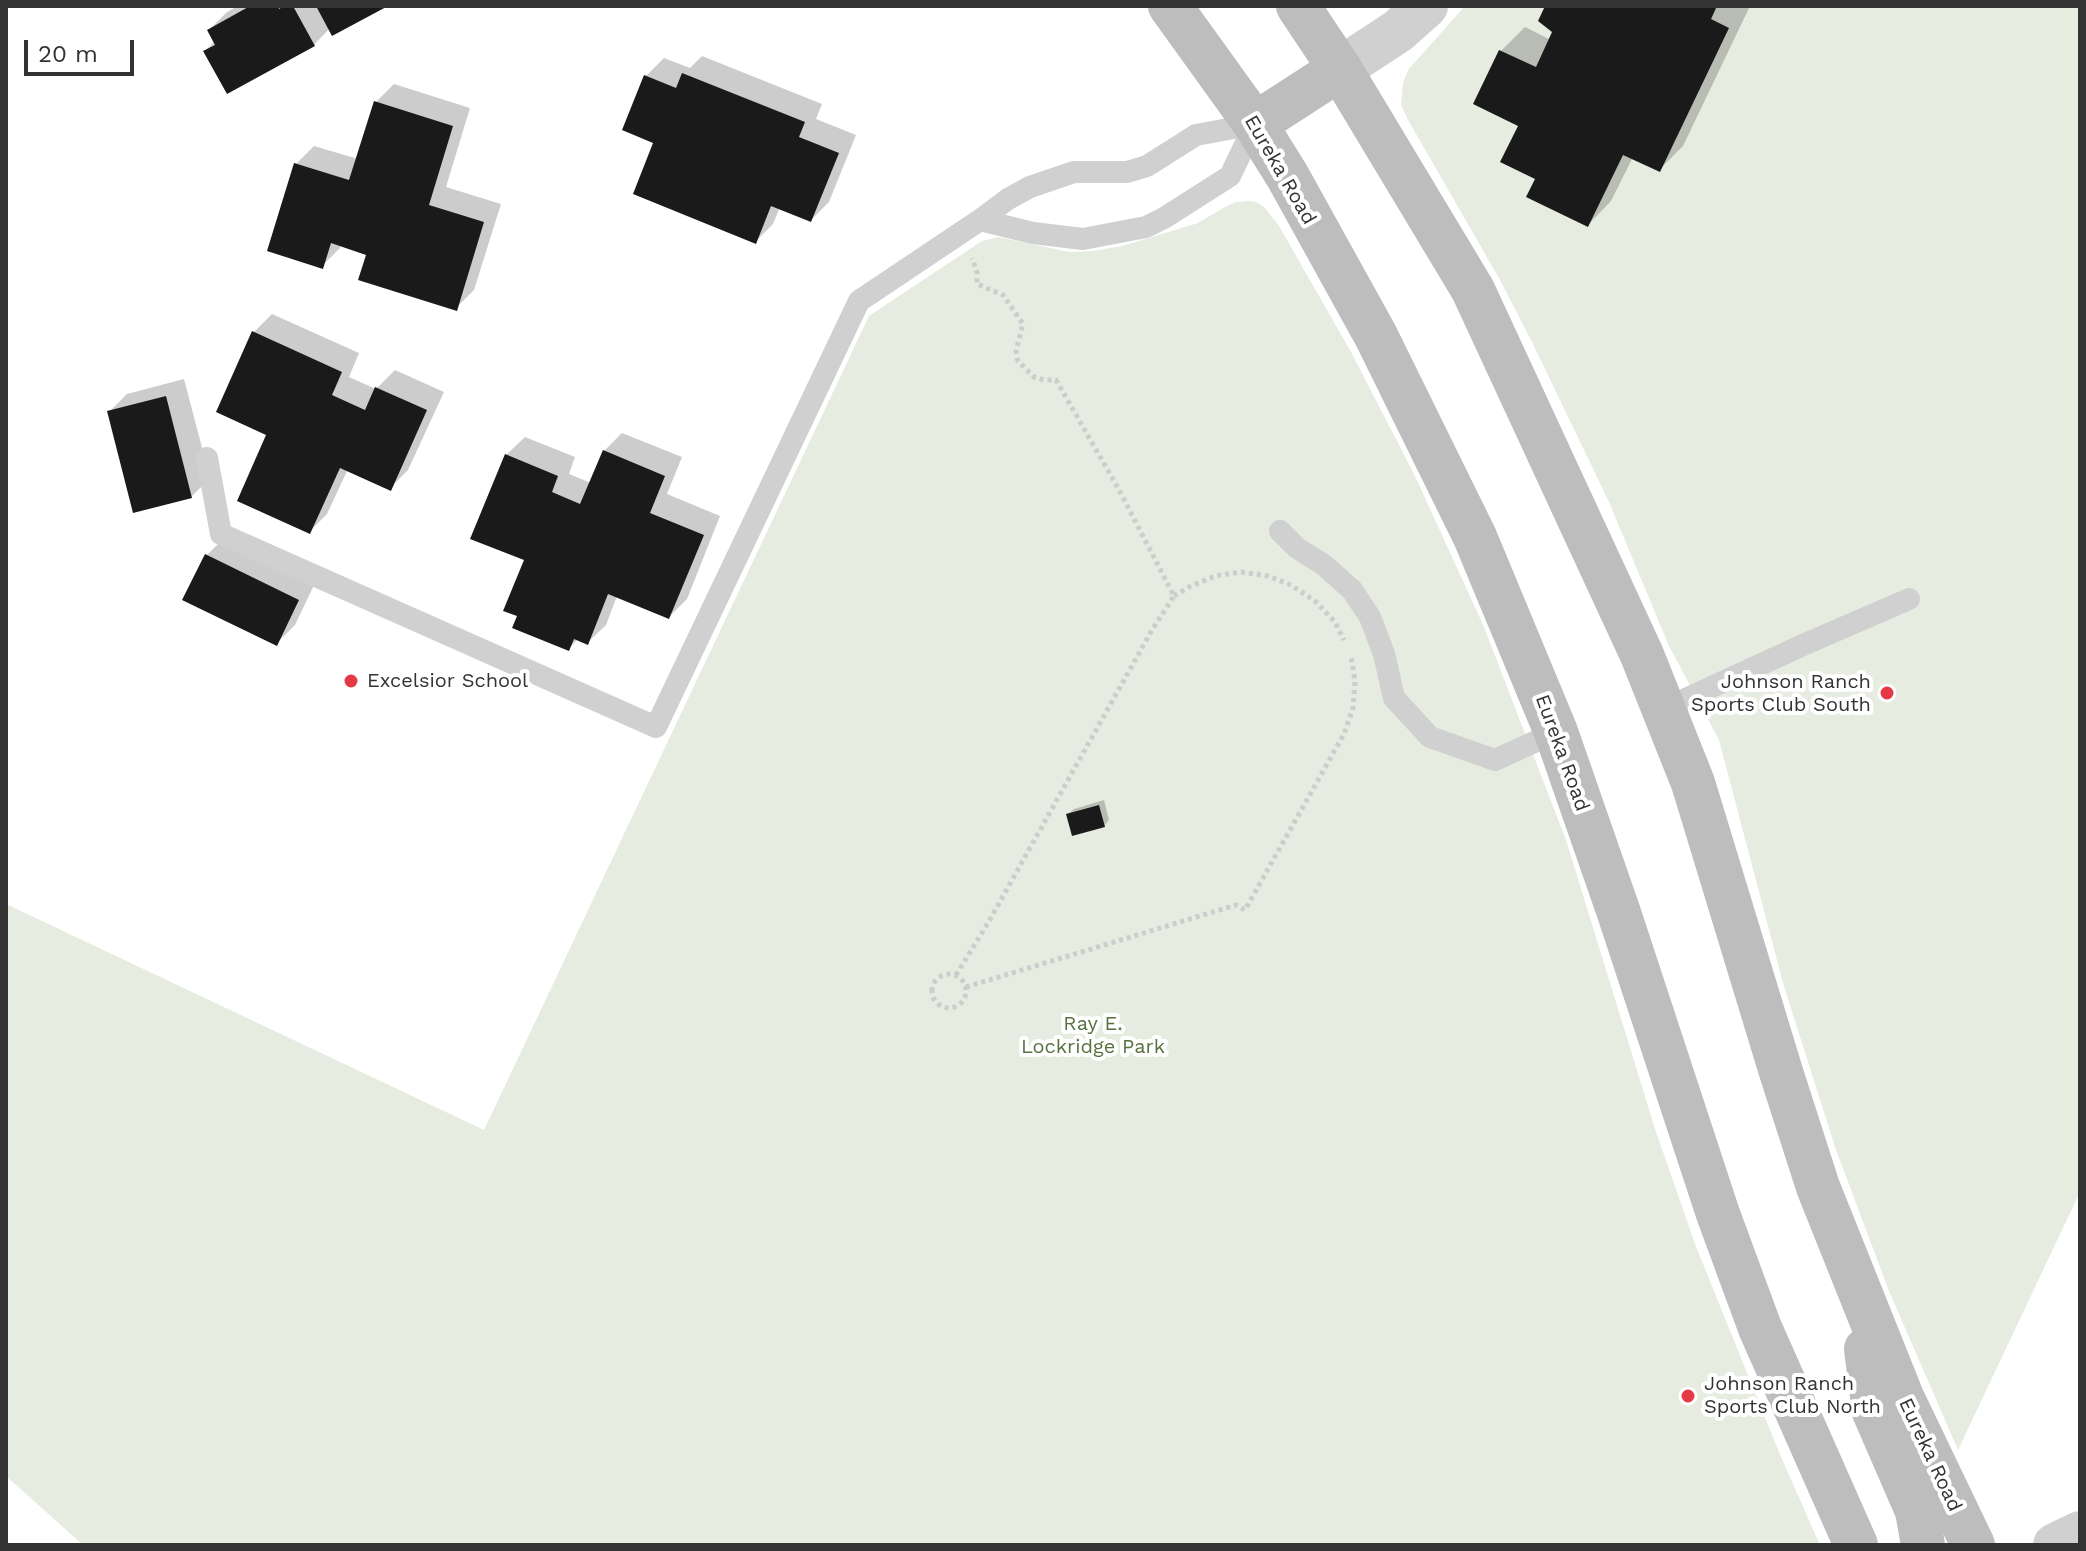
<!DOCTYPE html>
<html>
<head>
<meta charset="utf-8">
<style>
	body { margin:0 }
	#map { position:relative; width:2086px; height:1551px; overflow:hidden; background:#fff; font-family:"Work Sans",sans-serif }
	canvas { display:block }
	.frame { position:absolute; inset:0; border:8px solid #333; pointer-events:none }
	.scale { position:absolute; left:24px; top:40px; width:110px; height:36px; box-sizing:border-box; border:4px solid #333; border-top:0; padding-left:10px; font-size:24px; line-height:28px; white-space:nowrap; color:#333; -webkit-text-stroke:6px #fff; paint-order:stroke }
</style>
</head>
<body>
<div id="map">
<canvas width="2086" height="1551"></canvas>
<div class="frame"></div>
<div class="scale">20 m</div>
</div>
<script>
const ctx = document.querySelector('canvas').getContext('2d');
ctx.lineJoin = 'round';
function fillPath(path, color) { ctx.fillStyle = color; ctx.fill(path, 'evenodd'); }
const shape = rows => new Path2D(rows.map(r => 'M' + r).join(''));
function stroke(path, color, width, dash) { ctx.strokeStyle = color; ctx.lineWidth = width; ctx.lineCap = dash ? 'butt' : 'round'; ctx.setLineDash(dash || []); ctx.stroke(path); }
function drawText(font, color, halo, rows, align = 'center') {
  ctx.font = font + ' "Work Sans",sans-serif'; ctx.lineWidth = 8; ctx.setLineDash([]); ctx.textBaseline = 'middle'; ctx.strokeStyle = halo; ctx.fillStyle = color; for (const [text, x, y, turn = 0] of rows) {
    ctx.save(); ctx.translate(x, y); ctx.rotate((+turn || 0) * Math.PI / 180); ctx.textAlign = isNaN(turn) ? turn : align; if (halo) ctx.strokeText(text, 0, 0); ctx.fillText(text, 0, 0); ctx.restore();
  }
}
fillPath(shape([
	[1465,6,2080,6,2080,1192,1958,1450,1889,1291,1835,1147,1783,983,1719,740,1669,646,1609,502,1532,342,1499,278,1408,120,1401,105,1403,83,1408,70],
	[1248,201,1256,202,1264,207,1279,226,1351,352,1415,476,1484,627,1566,840,1655,1129,1695,1244,1781,1457,1820,1545,83,1545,6,1476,6,904,484,1130,869,316,982,241,998,237,1069,252,1093,251,1122,246,1198,223,1225,207,1236,202]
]), '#e6ecdf');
fillPath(shape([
	[238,6,384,6,330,28,314,45,205,51,215,41,209,30,227,12],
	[1547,6,1750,6,1683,146,1659,170,1633,157,1611,201,1588,225,1538,178,1520,125,1501,51,1525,27,1551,40,1555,31],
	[702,56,822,104,816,119,856,135,829,202,811,220,780,207,773,224,755,242,656,142,646,76,664,58,690,68],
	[394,84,470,108,446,187,501,204,474,290,456,308,369,253,341,245,340,248,322,266,296,164,314,146,358,159,376,102],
	[272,314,359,353,349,377,376,389,395,370,444,392,408,470,390,488,348,469,327,514,309,532,269,434,254,332],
	[184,379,210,478,191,497,109,412,127,394],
	[622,433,682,457,667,494,720,516,687,599,669,617,617,596,606,625,587,643,578,639,569,648,520,615,526,559,506,455,525,437,575,457,569,474,591,483,604,451],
	[225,537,316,581,295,625,277,643,185,599,207,555],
	[1104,800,1109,820,1104,826,1068,814,1074,809]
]), '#0003');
fillPath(shape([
	[250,6,278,6,279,9,284,6,293,6,315,46,227,94,203,51,215,45,207,30],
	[316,6,388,6,332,36],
	[1545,6,1717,6,1711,19,1729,28,1660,172,1623,155,1588,227,1526,197,1535,179,1500,162,1518,126,1473,104,1499,50,1536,67,1552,32,1538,21],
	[682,73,805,122,799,137,839,153,811,222,771,206,756,244,633,194,653,143,622,130,644,75,676,88],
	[374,101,453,126,429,205,484,222,457,311,358,280,366,255,331,243,323,269,267,251,294,163,349,180],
	[252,331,342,372,332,395,365,410,375,387,427,410,391,491,340,468,310,534,237,501,266,435,216,412],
	[166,396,192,498,133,513,107,411],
	[603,450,665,476,650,513,704,535,669,619,608,594,588,645,574,639,569,651,512,628,517,616,503,611,524,560,470,539,505,454,558,476,552,492,580,504],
	[205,554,299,600,277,646,182,600],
	[1099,805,1105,827,1072,836,1066,814]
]), '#1a1a1a');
stroke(shape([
	[1174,596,1189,587,1215,576,1241,572,1268,576,1291,585,1315,601,1335,622,1344,640],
	'932 991a17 17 0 1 1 34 0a17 17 0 1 1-34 0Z',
	[956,975,988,923,1152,630,1174,596,1118,488,1056,380,1044,380,1034,377,1018,361,1016,351,1023,324,1003,295,977,284,977,272,972,258],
	[966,987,1236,905,1245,910,1344,734,1353,708,1355,681,1351,656]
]), '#cdcdcd', 5, [4, 4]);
stroke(shape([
	[980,220,1033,233,1083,239,1146,227,1164,218,1230,176,1255,124],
	[207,458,221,534,656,727,859,301,980,220,1008,199,1030,187,1074,172,1127,172,1147,166,1196,135,1255,124],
	[1280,531,1297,548,1324,565,1352,590,1370,617,1384,654,1394,698,1430,737,1495,760,1556,732],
	[1664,709,1803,645,1909,599]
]), '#d0d0d0', 22);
stroke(shape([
	[1340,69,1398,31,1426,6],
	[2055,1545,2080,1533]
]), '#d0d0d0', 44);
stroke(shape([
	[1170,6,1255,124,1288,177,1376,336,1475,537,1556,732,1619,913,1718,1214,1760,1328,1856,1545],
	[1298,6,1340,69,1473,290,1642,655,1693,783,1781,1072,1818,1187,1902,1397,1973,1545],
	[1255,124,1340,69],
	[1866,1349,1874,1412,1917,1511,1923,1545]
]), '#bdbdbd', 44);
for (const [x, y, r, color] of [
	[351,681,8,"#e63946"],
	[1887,693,8,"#e63946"],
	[1688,1396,8,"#e63946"]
]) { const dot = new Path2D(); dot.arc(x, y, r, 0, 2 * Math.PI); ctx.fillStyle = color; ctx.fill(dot); stroke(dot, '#fff', 3); }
drawText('20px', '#333', '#fff', [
	["Eureka Road",1280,170,60],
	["Eureka Road",1562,753,70],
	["Eureka Road",1930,1455,65]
]);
drawText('20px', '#333', '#fff', [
	["Excelsior School",367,681],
	["Johnson Ranch",1871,682,"right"],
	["Sports Club South",1871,705,"right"],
	["Johnson Ranch",1704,1384],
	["Sports Club North",1704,1407]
], 'left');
drawText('20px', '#56703f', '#fff', [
	["Ray E.",1093,1024],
	["Lockridge Park",1093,1047]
]);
</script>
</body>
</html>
